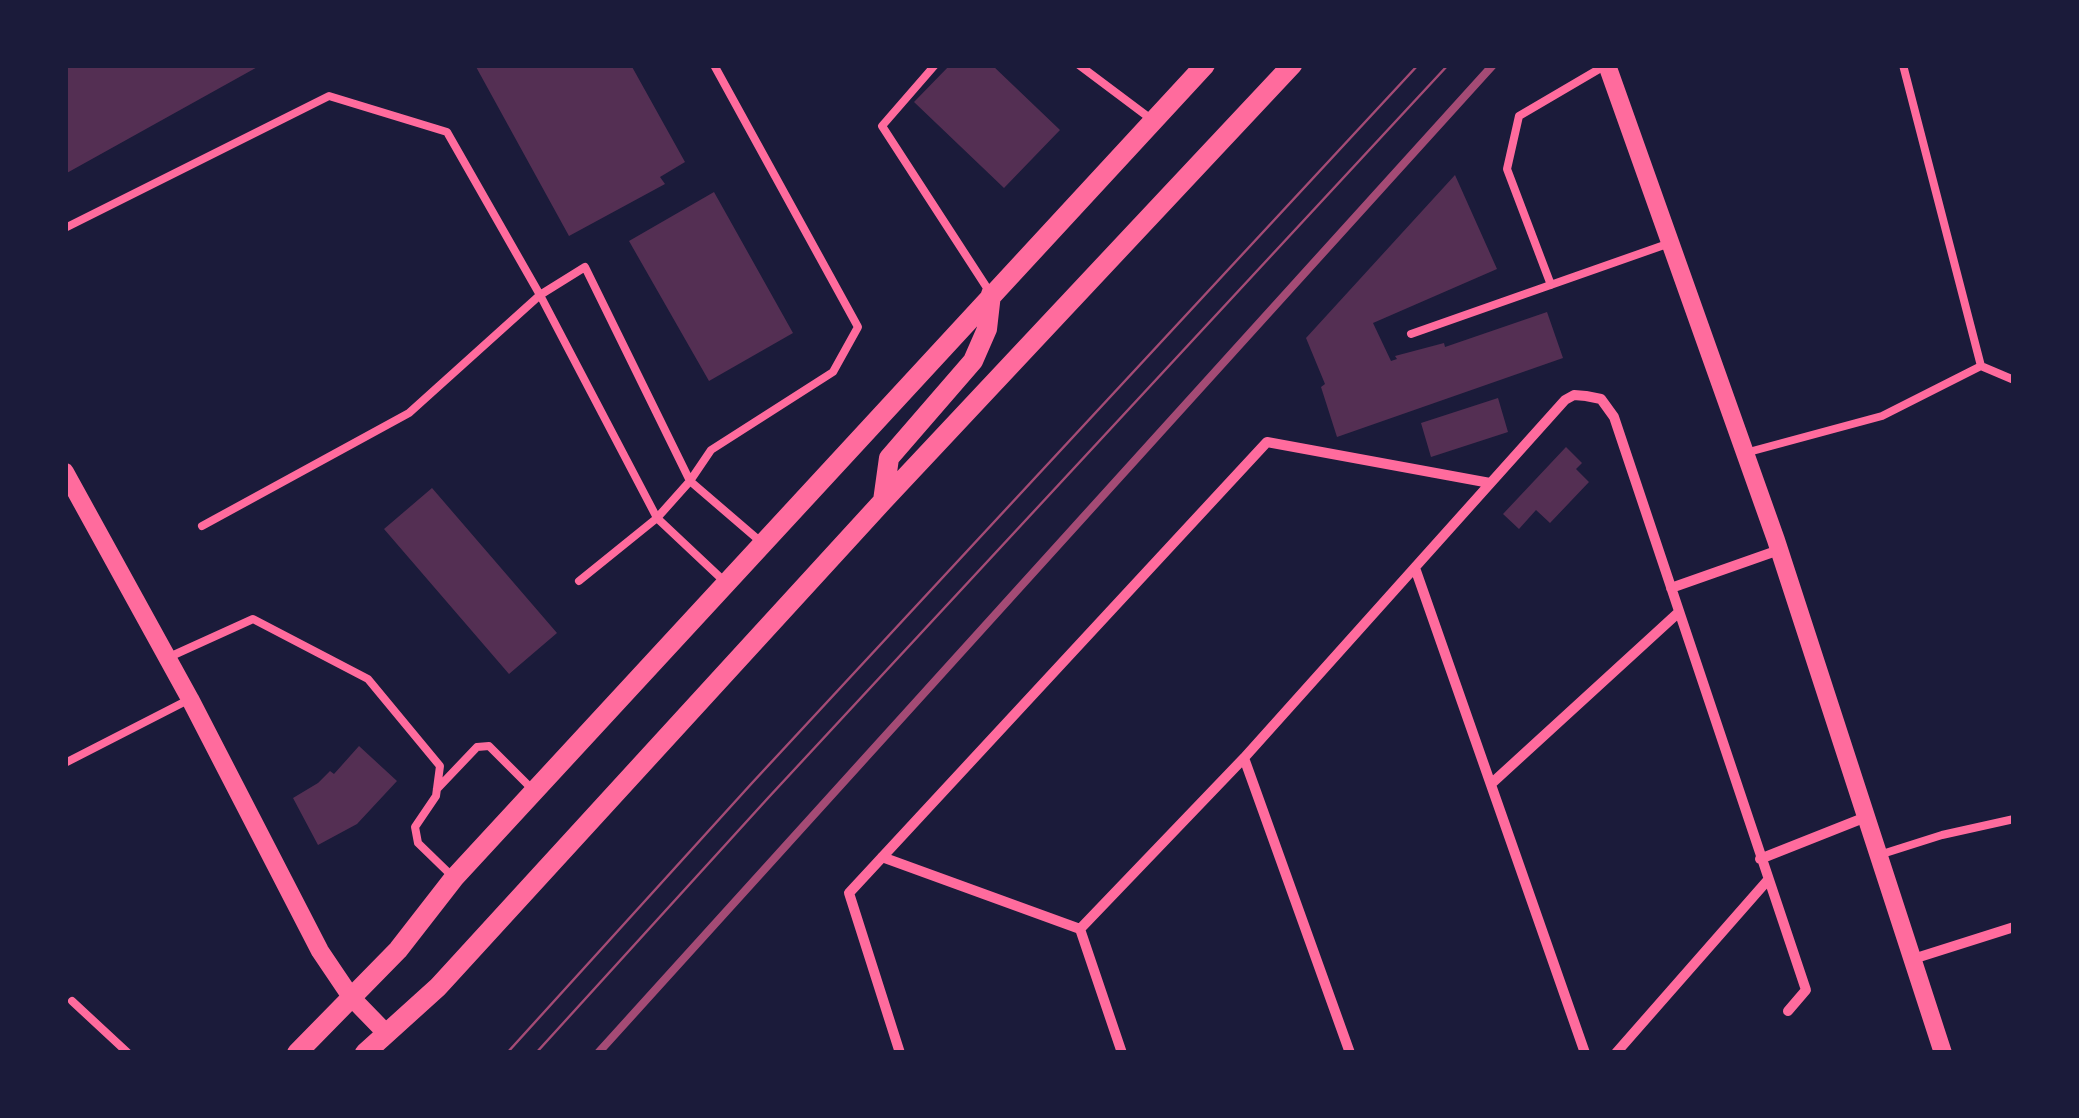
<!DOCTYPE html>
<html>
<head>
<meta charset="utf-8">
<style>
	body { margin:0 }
	#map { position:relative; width:2079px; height:1118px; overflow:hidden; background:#1b1b3a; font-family:"Exo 2",sans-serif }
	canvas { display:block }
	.frame { position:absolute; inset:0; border:68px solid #1b1b3a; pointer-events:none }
</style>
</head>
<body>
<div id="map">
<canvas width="2079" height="1118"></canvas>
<div class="frame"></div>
</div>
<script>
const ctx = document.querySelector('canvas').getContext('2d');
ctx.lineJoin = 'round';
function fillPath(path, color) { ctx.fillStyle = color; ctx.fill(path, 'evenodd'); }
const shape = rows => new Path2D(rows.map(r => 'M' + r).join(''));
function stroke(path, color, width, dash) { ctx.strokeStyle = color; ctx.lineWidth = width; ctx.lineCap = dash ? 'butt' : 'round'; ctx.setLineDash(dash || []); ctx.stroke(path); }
fillPath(shape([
	[65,65,261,65,65,174],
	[475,65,631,65,685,162,660,177,665,184,569,236],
	[950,65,992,65,1060,130,1004,188,914,102],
	[1455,175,1497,269,1373,323,1391,361,1397,359,1395,356,1444,343,1445,347,1547,312,1563,358,1337,437,1321,387,1325,384,1306,338],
	[714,192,793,333,709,381,629,241],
	[1498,398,1508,432,1431,457,1421,423],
	[1566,447,1582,463,1576,469,1589,482,1550,523,1536,510,1519,529,1503,514],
	[432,488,557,633,509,674,384,529],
	[359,746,397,781,357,824,318,845,293,798,318,783,330,771,334,774]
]), '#542f53');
stroke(shape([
	[935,65,882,126,991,294],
	[1079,65,1151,119],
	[65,228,329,96,447,132,540,295,585,267,690,481,761,542],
	[1551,285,1507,169,1519,116,1606,65],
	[1411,334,1670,243],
	[1981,366,2014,380],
	[1745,453,1882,416,1981,366,1903,65],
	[202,526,409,413,540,295,657,518,725,582],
	[579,581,657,518,690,481,711,450,833,372,858,327,714,65],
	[167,658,253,619,368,679,440,766,436,796,415,827,418,843,453,877],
	[65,763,190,699],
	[437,789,477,747,489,746,532,789],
	[1879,855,1942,835,2014,819],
	[72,1001,128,1053]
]), '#ff6b9d', 8);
stroke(shape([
	[1415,568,1585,1053],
	[1671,588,1779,550],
	[1244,758,1350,1053],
	[1491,784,1679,612],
	[882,857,1080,929,1244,758,1565,400,1574,395,1586,396,1601,399,1614,417,1806,990,1788,1011],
	[1760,859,1866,817],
	[1080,929,1122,1053],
	[1913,959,2014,927],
	[900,1053,849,893,1267,442,1490,483],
	[1616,1053,1767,881]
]), '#ff6b9d', 10);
stroke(shape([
	[1607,65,1776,540,1943,1053],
	[65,472,190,699,320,951,351,997,385,1032]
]), '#ff6b9d', 18);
stroke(shape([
	[883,501,889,458,973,361,987,329,991,294],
	[297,1053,398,950,454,878,1205,65],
	[365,1053,438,987,883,501,1292,65]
]), '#ff6b9d', 20);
stroke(shape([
	[507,1053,752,783,1418,65],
	[536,1053,768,798,1448,65]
]), '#a44b75', 2.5);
stroke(shape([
	[598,1053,1493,65]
]), '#a44b75', 8);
</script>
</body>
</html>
